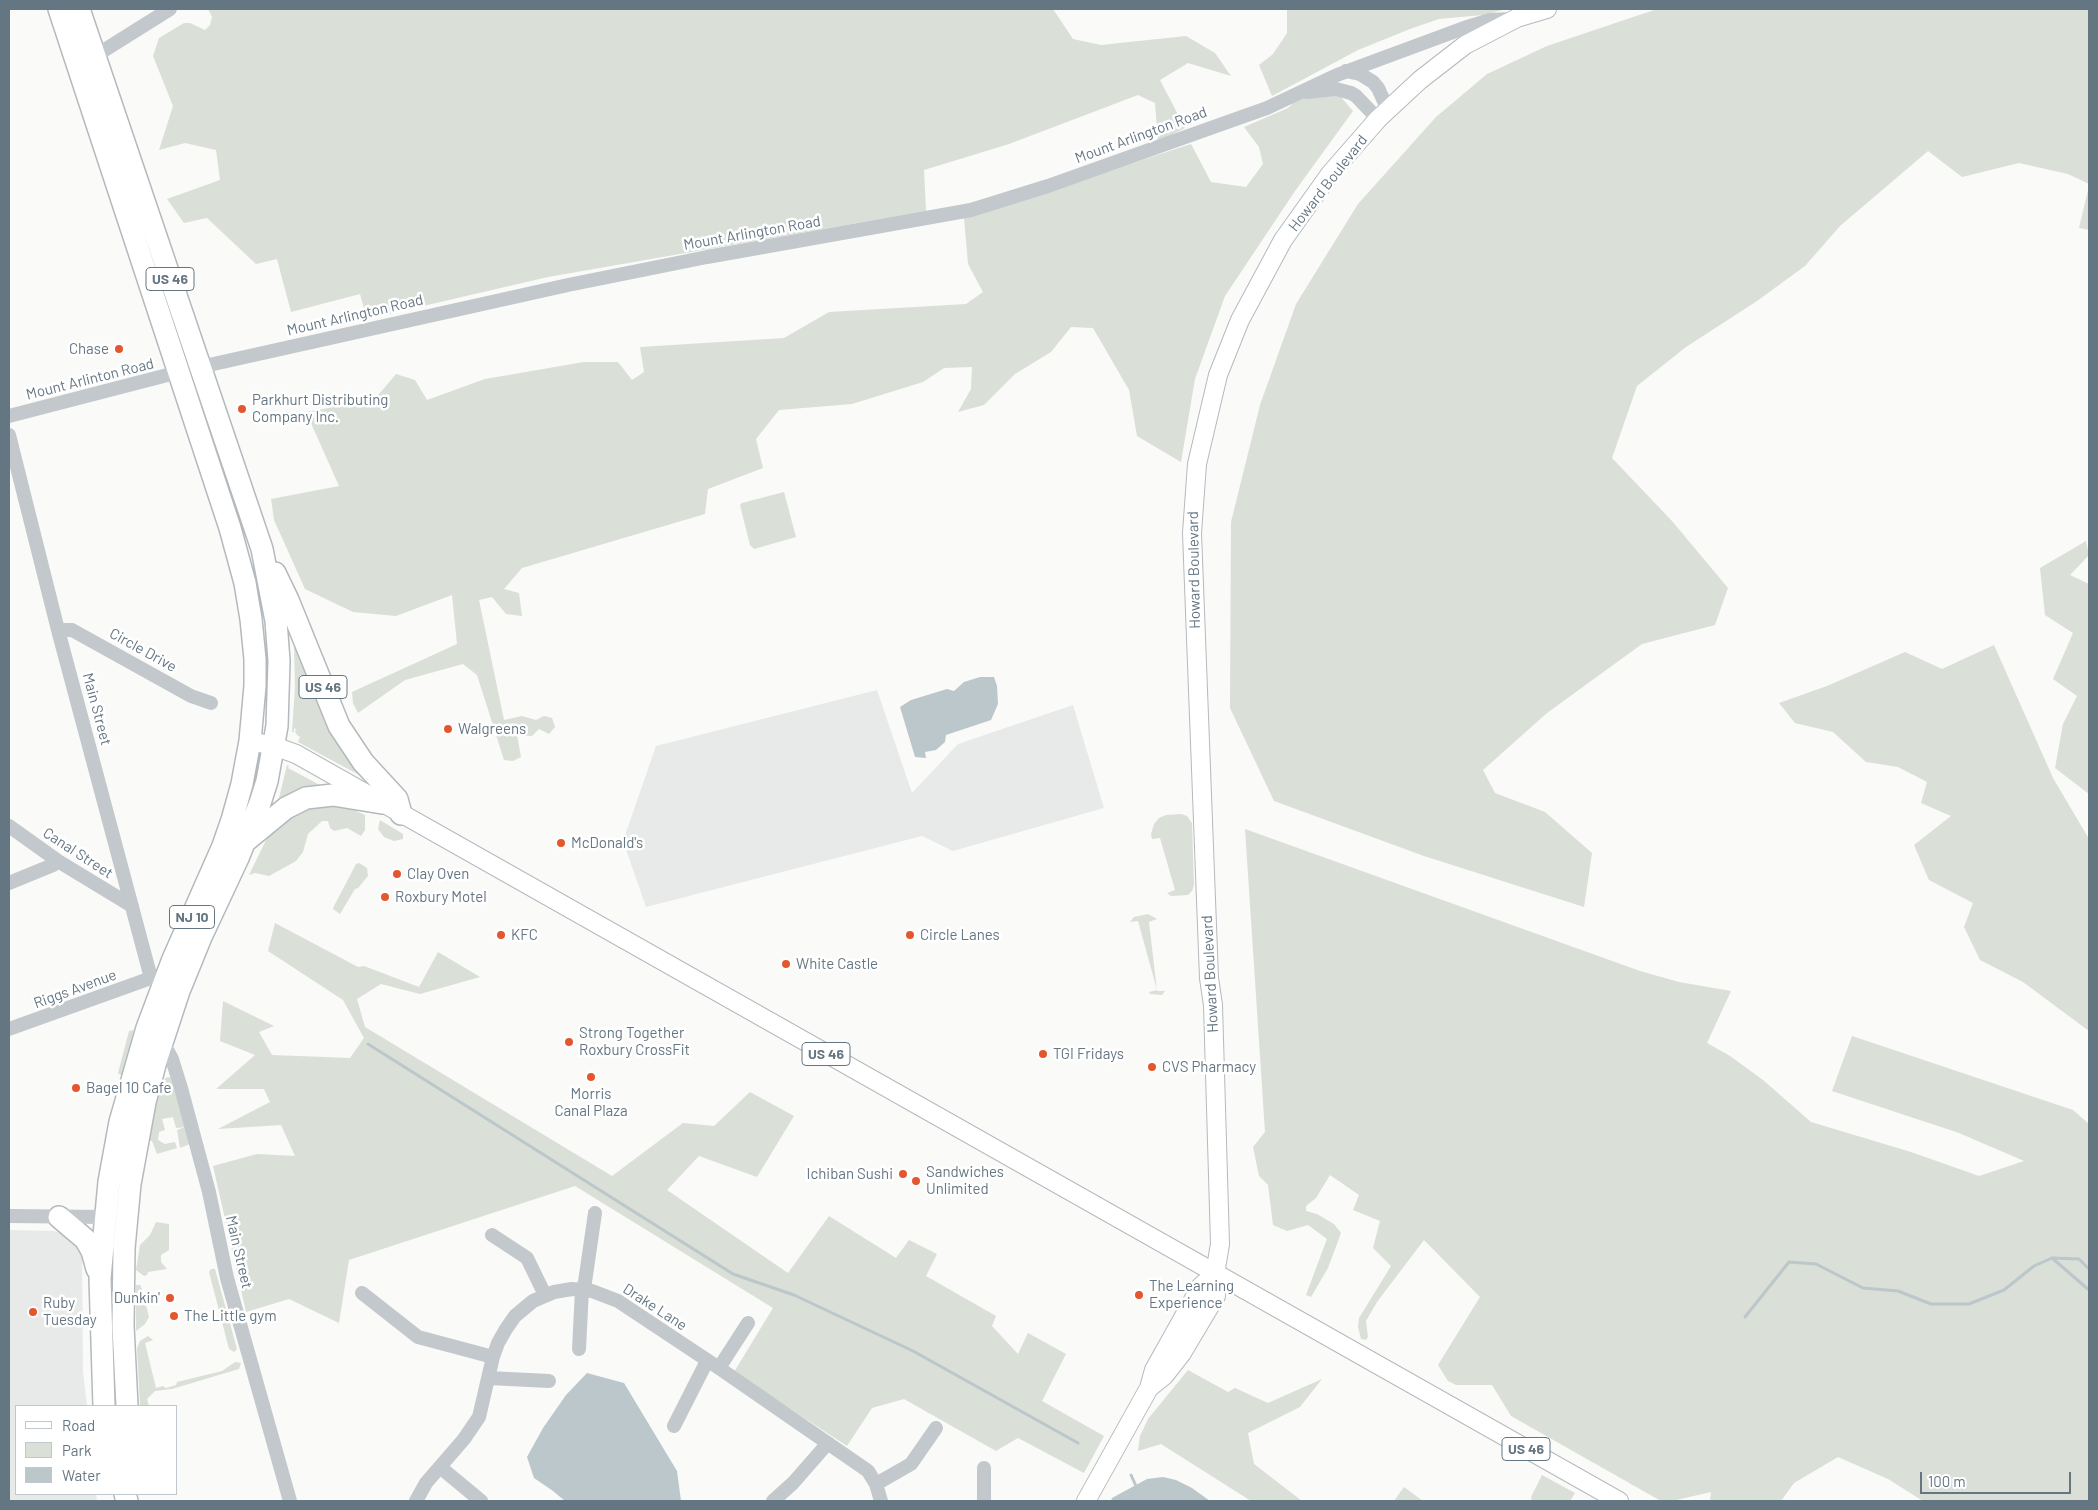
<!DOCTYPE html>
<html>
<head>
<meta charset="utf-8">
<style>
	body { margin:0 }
	#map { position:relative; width:2098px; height:1510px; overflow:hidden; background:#fafaf8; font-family:Barlow,sans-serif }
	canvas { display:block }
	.frame { position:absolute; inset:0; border:10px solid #657683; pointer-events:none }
	.legend { position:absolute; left:15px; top:1405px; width:162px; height:90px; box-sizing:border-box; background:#fff; border:1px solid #c1c8cd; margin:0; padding:6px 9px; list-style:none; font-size:15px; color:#657683 }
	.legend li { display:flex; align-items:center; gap:10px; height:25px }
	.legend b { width:25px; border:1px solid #c1c8cd }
	.scale { position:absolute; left:1920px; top:1472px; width:151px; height:22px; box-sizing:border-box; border:2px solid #657683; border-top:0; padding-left:6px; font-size:15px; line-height:18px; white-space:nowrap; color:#657683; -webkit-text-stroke:4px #fff; paint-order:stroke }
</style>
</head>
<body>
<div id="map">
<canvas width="2098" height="1510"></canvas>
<div class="frame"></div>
<ul class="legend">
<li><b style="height:6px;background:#fff"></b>Road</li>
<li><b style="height:14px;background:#dadfd7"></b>Park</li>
<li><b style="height:14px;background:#bbc7cb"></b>Water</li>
</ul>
<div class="scale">100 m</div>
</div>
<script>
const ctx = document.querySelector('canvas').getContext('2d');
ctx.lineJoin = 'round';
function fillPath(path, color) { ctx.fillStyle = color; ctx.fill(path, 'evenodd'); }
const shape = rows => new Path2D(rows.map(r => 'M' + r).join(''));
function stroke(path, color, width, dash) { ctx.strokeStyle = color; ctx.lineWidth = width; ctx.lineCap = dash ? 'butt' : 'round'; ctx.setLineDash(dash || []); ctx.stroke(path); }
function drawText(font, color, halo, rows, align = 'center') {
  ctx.font = font + ' Barlow,sans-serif'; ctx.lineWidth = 5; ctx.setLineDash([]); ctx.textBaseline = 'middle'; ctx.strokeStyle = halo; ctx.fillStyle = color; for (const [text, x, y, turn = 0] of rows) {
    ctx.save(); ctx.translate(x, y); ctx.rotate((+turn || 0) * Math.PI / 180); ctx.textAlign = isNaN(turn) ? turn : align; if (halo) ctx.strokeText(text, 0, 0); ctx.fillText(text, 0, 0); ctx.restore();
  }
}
fillPath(shape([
	[877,690,912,793,958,744,1073,705,1104,808,953,851,922,836,646,907,623,841,656,746],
	[9,1230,54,1231,67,1235,78,1245,82,1255,83,1372,87,1406,16,1406,16,1494,96,1494,97,1501,9,1501]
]), '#e8e9e9');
fillPath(shape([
	[208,9,1053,9,1073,39,1101,45,1186,36,1215,53,1231,76,1188,63,1160,80,1185,128,1158,142,1155,103,1138,95,1009,144,924,170,926,211,548,277,367,319,360,294,291,312,277,259,256,264,207,218,184,223,167,199,220,180,216,150,185,143,159,150,173,106,153,56,159,38,184,23,190,23,205,30,210,25,212,17],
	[1287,9,1507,9,1483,15,1439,19,1410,29,1358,50,1272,96,1259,65,1273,54,1287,33],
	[1657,9,2089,9,2089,184,2068,174,2019,163,1962,177,1928,151,1840,226,1805,266,1757,301,1686,347,1637,386,1612,458,1672,521,1728,588,1715,625,1642,644,1547,713,1483,770,1495,793,1545,812,1592,853,1584,907,1424,856,1274,801,1230,708,1231,522,1260,405,1296,304,1358,204,1436,117,1487,74,1547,46],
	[1340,96,1353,111,1295,191,1225,296,1195,379,1181,462,1137,436,1129,390,1093,328,1071,327,1051,352,1015,374,984,405,958,412,971,389,972,367,944,368,923,382,852,404,779,410,756,439,763,468,708,489,705,514,522,568,504,589,519,593,522,616,506,614,492,597,479,600,504,720,522,716,536,720,544,716,552,718,555,727,549,734,539,729,532,736,517,735,521,757,513,761,504,760,477,675,463,664,405,680,358,713,353,703,352,692,457,644,452,595,396,616,353,612,305,589,274,520,271,499,339,486,306,412,374,400,396,374,415,380,427,400,485,379,584,362,618,362,632,380,644,372,640,347,784,338,829,312,966,304,983,292,968,264,964,218,1191,144,1211,182,1246,187,1263,164,1259,147,1244,127,1288,108,1299,97],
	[2089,186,2089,230,2079,228],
	[784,492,796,537,754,549,750,545,740,505,742,503],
	[2086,541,2089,555,2070,575,2089,584,2089,794,2055,768,2063,724,2077,696,2053,679,2073,633,2045,615,2040,568],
	[294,645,299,645,360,774,359,775,298,742,300,737,296,734,295,730,297,730,294,728,294,733,292,731,295,688],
	[1994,645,2053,778,2089,839,2089,1031,2023,982,1980,960,1964,927,1973,903,1929,880,1914,845,1951,816,1921,803,1927,782,1898,767,1866,762,1833,732,1795,723,1779,703,1827,686,1905,652,1942,669],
	[287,765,289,766,288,768,318,784,322,787,278,802],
	[311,802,345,806,365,815,365,830,361,836,347,828,334,831,330,828,328,821,322,821,308,834,303,852,296,861,269,876,255,873,249,875,269,834],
	[1181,814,1187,816,1192,823,1194,885,1192,891,1188,895,1171,896,1167,893,1175,890,1160,838,1152,839,1151,834,1154,824,1159,818,1166,815],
	[380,820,403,834,403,839,394,841,384,837,378,829],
	[1245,829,1640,971,1679,982,1731,991,1707,1043,1730,1056,1763,1080,1811,1122,1911,1152,1979,1176,2024,1161,1959,1133,1832,1091,1852,1036,2073,1110,2089,1124,2089,1501,1923,1501,1888,1479,1838,1457,1794,1483,1781,1501,1710,1501,1711,1492,1672,1501,1661,1501,1511,1416,1492,1385,1456,1385,1448,1381,1438,1365,1480,1297,1424,1240,1377,1302,1366,1321,1368,1337,1366,1340,1361,1339,1358,1327,1359,1318,1391,1266,1373,1248,1380,1221,1353,1210,1359,1195,1330,1175,1316,1198,1306,1206,1306,1211,1317,1214,1334,1224,1341,1233,1328,1268,1311,1297,1306,1295,1327,1239,1308,1225,1287,1231,1273,1225,1268,1185,1259,1176,1253,1147,1265,1132],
	[359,863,367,868,368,876,358,888,355,889,340,914,333,909,334,906,356,864],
	[1148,914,1157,919,1149,922,1157,991,1165,991,1162,995,1150,994,1149,992,1157,990,1138,921,1130,922,1134,917],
	[275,923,358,967,364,966,419,987,438,952,480,977,420,994,381,984,357,999,365,1027,612,1176,683,1123,714,1126,750,1092,794,1116,757,1177,699,1156,667,1190,788,1273,829,1216,896,1258,909,1240,937,1254,926,1276,996,1316,992,1326,1018,1354,1028,1333,1066,1354,1042,1401,1104,1436,1084,1473,1018,1438,996,1451,904,1399,872,1408,847,1446,734,1372,773,1308,575,1186,349,1260,339,1323,289,1299,246,1312,213,1166,257,1154,295,1156,281,1125,218,1129,270,1102,264,1089,216,1089,255,1055,220,1041,223,1001,274,1026,259,1032,272,1055,350,1058,364,1038,343,1000,268,951],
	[134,1030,123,1075,122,1076,118,1073,129,1031],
	[168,1077,171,1078,190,1144,180,1148,177,1130,185,1127,176,1128,173,1117,162,1119,165,1130,159,1132,158,1140,165,1144,175,1142,177,1148,157,1154,152,1141,149,1141,149,1138,153,1112,162,1080],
	[156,1222,169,1224,169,1250,161,1255,161,1262,167,1269,148,1272,147,1275,144,1276,136,1270,140,1245,150,1235],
	[211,1269,215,1269,237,1349,234,1352,229,1349,209,1272],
	[136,1285,140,1285,142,1289,149,1317,145,1324,136,1331],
	[148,1336,153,1340,145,1343,156,1388,163,1386,166,1388,176,1385,177,1382,222,1371,235,1362,241,1363,239,1369,172,1389,155,1391,147,1399,149,1406,140,1406,137,1348,140,1341],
	[1188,1370,1228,1392,1235,1388,1268,1403,1322,1379,1300,1407,1248,1433,1254,1464,1302,1501,1251,1501,1161,1444,1138,1451,1140,1436,1148,1419],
	[1542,1475,1575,1493,1570,1501,1532,1501,1531,1497],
	[1404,1487,1423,1501,1394,1501]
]), '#dadfd7');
fillPath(shape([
	[980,677,994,677,997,686,998,704,991,720,946,735,945,742,936,750,925,752,926,758,915,757,900,707,911,700,947,689,954,691,964,682],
	[587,1373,624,1383,677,1471,681,1501,565,1501,553,1491,534,1478,527,1457,543,1428,566,1395],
	[1163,1477,1176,1480,1192,1488,1210,1501,1111,1501,1112,1498,1147,1479]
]), '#bbc7cb');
stroke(shape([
	[368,1044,733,1274,794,1295,913,1351,1078,1443],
	[2052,1258,2079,1259,2089,1269],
	[1745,1317,1789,1262,1816,1264,1863,1288,1898,1291,1931,1304,1969,1304,2004,1290,2034,1266,2052,1258,2089,1290],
	[1131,1475,1136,1486]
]), '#bbc7cb', 3);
const major = shape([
	[250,741,274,746,296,754,1619,1501],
	[1149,1388,1164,1376,1182,1353,1216,1296,1215,1274,1220,1244,1213,1005,1209,978,1192,533,1197,464,1218,375,1240,320,1283,240,1330,174,1378,119,1420,80,1465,45,1517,18,1547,9],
	[1086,1501,1149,1388,1154,1370,1201,1286,1215,1274]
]);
const highway = shape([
	[59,9,230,528,245,583,251,619,255,659,255,686,250,741,242,784,232,820,223,846,173,959,147,1028,120,1122,109,1182,100,1278,104,1406],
	[79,9,262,549,276,621,279,661,277,726,267,781,260,803,238,858,201,937,179,991,156,1061,145,1102,130,1184,124,1248,123,1326,127,1406],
	[275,573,288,600,339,726,363,762,397,799,401,814],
	[247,840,286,808,306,798,333,795,382,803],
	[59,1217,85,1239,92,1251,97,1269],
	[125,1494,127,1501]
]);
stroke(major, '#b5babe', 20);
stroke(highway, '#b4b9bd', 24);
stroke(shape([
	[95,56,170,9],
	[1346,71,1360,74,1373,82,1378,88,1388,110],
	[1307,92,1336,89,1351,93,1356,96,1378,119],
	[200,367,568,285,707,257,971,210,1048,186,1236,119,1267,108,1337,75,1464,28,1490,20,1511,19],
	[9,416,179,372],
	[9,435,58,630,151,978],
	[58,630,72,630,191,696,211,703],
	[9,826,58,861,132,906],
	[9,883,53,865,58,861],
	[9,1029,151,978],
	[162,1041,172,1059,181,1088,209,1192,227,1278,290,1501],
	[9,1216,105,1217,113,1213],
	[492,1235,527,1258,545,1295],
	[362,1293,418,1337,493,1357],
	[579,1349,582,1290,585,1282,595,1213],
	[719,1368,748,1323],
	[489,1378,549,1381],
	[674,1426,707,1361],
	[440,1467,481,1501],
	[984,1468,984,1501],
	[876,1484,911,1464,936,1428],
	[416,1501,426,1483,464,1439,479,1417,493,1357,498,1343,506,1329,515,1316,533,1301,554,1292,572,1289,592,1291,618,1301,719,1368,868,1471,876,1484,881,1501],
	[773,1501,793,1483,828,1443]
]), '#c3c8cc', 14);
stroke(major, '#fff', 18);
stroke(highway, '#fff', 21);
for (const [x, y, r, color] of [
	[119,349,5,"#e4572e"],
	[242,409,5,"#e4572e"],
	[448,729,5,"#e4572e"],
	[561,843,5,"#e4572e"],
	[397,874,5,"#e4572e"],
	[385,897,5,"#e4572e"],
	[501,935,5,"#e4572e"],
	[910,935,5,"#e4572e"],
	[786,964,5,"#e4572e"],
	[569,1042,5,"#e4572e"],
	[1043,1054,5,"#e4572e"],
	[1152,1067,5,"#e4572e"],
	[591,1077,5,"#e4572e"],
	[76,1088,5,"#e4572e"],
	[903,1174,5,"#e4572e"],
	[916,1181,5,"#e4572e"],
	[1139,1295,5,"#e4572e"],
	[170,1298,5,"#e4572e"],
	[33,1312,5,"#e4572e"],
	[174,1316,5,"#e4572e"]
]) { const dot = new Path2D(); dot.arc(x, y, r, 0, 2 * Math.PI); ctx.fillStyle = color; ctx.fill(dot); stroke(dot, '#fff', 2); }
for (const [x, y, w] of [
	[170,279,48],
	[323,687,48],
	[192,917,45],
	[826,1054,48],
	[1526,1449,48]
]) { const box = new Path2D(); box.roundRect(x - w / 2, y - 11.5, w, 23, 4); ctx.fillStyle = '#fff'; ctx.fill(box); stroke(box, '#657683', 1); }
drawText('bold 14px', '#657683', null, [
	["US 46",170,279],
	["US 46",323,687],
	["NJ 10",192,917],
	["US 46",826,1054],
	["US 46",1526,1449]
]);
drawText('15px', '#657683', '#fff', [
	["Mount Arlington Road",1141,135,-20],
	["Howard Boulevard",1328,183,-52],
	["Mount Arlington Road",752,233,-10],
	["Mount Arlington Road",355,315,-13],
	["Mount Arlinton Road",90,379,-14],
	["Howard Boulevard",1194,570,-91],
	["Circle Drive",143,650,29],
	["Main Street",97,709,75],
	["Canal Street",78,853,33],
	["Howard Boulevard",1210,974,-93],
	["Riggs Avenue",75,989,-20],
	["Main Street",239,1252,77],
	["Drake Lane",655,1307,33]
]);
drawText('15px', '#657683', '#fff', [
	["Chase",109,349,"right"],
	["Parkhurt Distributing",252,400],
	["Company Inc.",252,417],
	["Walgreens",458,729],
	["McDonald's",571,843],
	["Clay Oven",407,874],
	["Roxbury Motel",395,897],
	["KFC",511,935],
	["Circle Lanes",920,935],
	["White Castle",796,964],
	["Strong Together",579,1033],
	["Roxbury CrossFit",579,1050],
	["TGI Fridays",1053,1054],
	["CVS Pharmacy",1162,1067],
	["Bagel 10 Cafe",86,1088],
	["Morris",591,1094,"center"],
	["Canal Plaza",591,1111,"center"],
	["Sandwiches",926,1172],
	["Unlimited",926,1189],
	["Ichiban Sushi",893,1174,"right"],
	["The Learning",1149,1286],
	["Experience",1149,1303],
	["Dunkin'",160,1298,"right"],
	["Ruby",43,1303],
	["Tuesday",43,1320],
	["The Little gym",184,1316]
], 'left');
</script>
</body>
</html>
